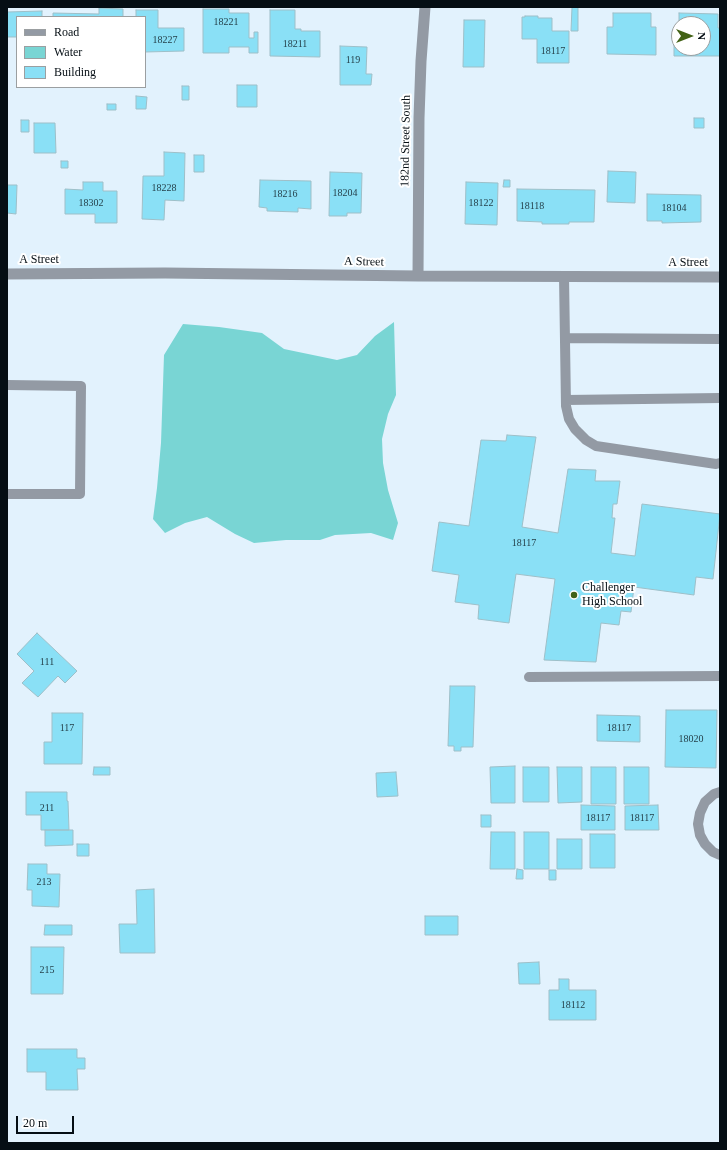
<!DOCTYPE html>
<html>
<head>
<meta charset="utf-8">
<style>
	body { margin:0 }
	#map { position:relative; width:727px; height:1150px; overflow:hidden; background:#e2f2fd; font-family:Georgia,serif }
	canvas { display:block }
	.frame { position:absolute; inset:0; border:8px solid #050e14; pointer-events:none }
	.legend { position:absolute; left:16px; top:16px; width:130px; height:72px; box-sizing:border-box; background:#fff; border:1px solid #9b9fa1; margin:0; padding:5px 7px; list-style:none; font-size:12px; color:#050e14 }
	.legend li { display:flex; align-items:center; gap:8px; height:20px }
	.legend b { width:20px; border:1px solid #9b9fa1 }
	.north { position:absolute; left:671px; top:16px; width:40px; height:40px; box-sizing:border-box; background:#fff; border:1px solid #9b9fa1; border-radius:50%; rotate:90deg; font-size:11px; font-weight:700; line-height:16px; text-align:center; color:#050e14 }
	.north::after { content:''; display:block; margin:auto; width:14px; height:18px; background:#426216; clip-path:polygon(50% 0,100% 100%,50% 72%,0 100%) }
	.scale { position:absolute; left:16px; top:1116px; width:58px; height:18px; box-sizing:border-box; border:2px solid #050e14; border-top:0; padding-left:5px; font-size:12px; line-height:14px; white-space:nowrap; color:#050e14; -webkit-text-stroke:3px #fff; paint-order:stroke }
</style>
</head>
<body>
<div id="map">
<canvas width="727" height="1150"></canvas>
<div class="frame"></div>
<ul class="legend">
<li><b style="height:5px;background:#939aa4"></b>Road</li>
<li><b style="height:11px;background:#79d5d4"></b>Water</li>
<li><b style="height:11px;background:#8ae0f6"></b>Building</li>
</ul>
<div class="north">N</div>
<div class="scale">20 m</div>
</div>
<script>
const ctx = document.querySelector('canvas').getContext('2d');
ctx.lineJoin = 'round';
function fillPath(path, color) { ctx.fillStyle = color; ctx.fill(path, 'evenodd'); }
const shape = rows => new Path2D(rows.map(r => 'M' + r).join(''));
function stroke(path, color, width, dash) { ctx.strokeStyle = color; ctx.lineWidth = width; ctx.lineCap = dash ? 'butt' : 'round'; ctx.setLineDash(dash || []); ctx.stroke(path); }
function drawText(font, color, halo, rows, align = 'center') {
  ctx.font = font + ' Georgia,serif'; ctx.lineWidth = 4; ctx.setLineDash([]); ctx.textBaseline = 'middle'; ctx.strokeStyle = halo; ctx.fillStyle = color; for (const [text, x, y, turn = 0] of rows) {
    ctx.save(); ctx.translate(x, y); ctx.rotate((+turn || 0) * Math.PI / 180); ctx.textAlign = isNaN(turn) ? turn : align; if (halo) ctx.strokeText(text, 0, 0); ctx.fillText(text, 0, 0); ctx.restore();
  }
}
fillPath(shape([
	[394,322,396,395,388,414,382,439,383,463,388,490,398,523,393,540,371,533,335,535,320,540,286,540,254,543,235,534,207,517,185,523,165,533,153,519,157,488,161,443,164,355,183,324,219,327,262,333,284,349,337,360,357,355,375,336]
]), '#79d5d4');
const building = shape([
	[572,7,578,7,578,31,571,31,572,7],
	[99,8,123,9,123,17,53,17,53,13,99,14,99,8],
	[203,9,229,9,229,13,249,13,249,38,254,38,254,32,258,32,258,53,249,53,249,47,229,47,229,53,203,53,203,9],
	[136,10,158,10,158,28,184,28,184,51,145,52,145,17,136,17,136,10],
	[270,10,295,10,295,29,301,29,301,31,320,31,320,57,270,56,270,10],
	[42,11,42,17,17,17,17,37,7,37,7,12,42,11],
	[613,13,651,13,651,27,656,27,656,55,607,54,607,27,613,27,613,13],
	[679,13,718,14,718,28,720,28,720,56,674,56,674,28,679,28,679,13],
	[679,24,703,24,703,48,679,48,679,24],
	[525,16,538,16,538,18,552,18,552,31,569,31,569,63,537,63,537,39,522,39,522,17,525,17,525,16],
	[464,20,485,20,484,67,463,67,464,20],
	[340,46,367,47,366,74,372,74,371,85,340,85,340,46],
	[237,85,257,85,257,107,237,107,237,85],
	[182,86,189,86,189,100,182,100,182,86],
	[136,96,147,97,146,109,136,109,136,96],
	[107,104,116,104,116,110,107,110,107,104],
	[694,118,704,118,704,128,694,128,694,118],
	[21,120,29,120,29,132,21,132,21,120],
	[34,123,55,123,56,153,34,153,34,123],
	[164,152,185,153,184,201,165,200,164,220,142,219,143,176,164,176,164,152],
	[194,155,204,155,204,172,194,172,194,155],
	[61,161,68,161,68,168,61,168,61,161],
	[608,171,636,172,635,203,607,202,608,171],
	[330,172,362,173,361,213,347,213,347,216,329,216,330,172],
	[260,180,311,181,311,209,298,208,298,212,267,211,267,208,259,207,260,180],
	[504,180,510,180,510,187,503,187,504,180],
	[83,182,103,182,103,191,117,191,117,223,95,223,95,214,65,214,65,189,83,190,83,182],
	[466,182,498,183,497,225,465,224,466,182],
	[7,185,17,185,16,214,7,213,7,185],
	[517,189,595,190,594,222,569,222,569,224,542,224,542,222,517,221,517,189],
	[647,194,701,195,701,222,662,223,662,221,647,221,647,194],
	[507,435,536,437,522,527,558,533,568,469,596,470,595,481,620,481,617,504,613,504,612,518,615,518,611,553,635,556,642,504,720,514,713,579,696,577,694,595,634,587,631,612,621,611,619,625,601,623,596,662,544,660,555,579,516,574,509,623,478,619,479,605,455,602,459,575,432,571,439,522,469,526,481,440,506,441,507,435],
	[37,633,77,671,65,683,58,676,38,697,22,683,34,671,17,654,37,633],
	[450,686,475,686,473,747,461,747,461,751,454,751,454,746,448,746,450,686],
	[666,710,717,710,716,768,665,767,666,710],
	[52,713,83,713,82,764,44,764,44,742,52,742,52,713],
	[597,715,640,716,640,742,597,741,597,715],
	[515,766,515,803,491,803,490,767,515,766],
	[94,767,110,767,110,775,93,775,94,767],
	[523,767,549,767,549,802,523,802,523,767],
	[557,767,582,767,582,802,558,803,557,767],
	[591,767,616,767,616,804,591,804,591,767],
	[624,767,649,767,649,804,624,804,624,767],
	[396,772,398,796,377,797,376,773,396,772],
	[26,792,67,792,67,801,68,801,69,830,41,830,41,815,26,815,26,792],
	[581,805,615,806,615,830,581,830,581,805],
	[658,805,659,830,625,830,625,806,658,805],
	[481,815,491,815,491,827,481,827,481,815],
	[45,830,73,830,73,845,45,846,45,830],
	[491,832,515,832,515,869,490,869,491,832],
	[524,832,549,832,549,869,524,869,524,832],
	[590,834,615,834,615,868,590,868,590,834],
	[557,839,582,839,582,869,557,869,557,839],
	[77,844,89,844,89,856,77,856,77,844],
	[28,864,47,864,47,874,60,874,59,907,32,906,32,890,27,890,28,864],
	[517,869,523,870,523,879,516,879,517,869],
	[549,870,556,870,556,880,549,880,549,870],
	[154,889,155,953,120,953,119,924,137,924,136,890,154,889],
	[425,916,458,916,458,935,425,935,425,916],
	[45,925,72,925,72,935,44,935,45,925],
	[31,947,64,947,63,994,31,994,31,947],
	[539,962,540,984,519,984,518,963,539,962],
	[559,979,569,979,569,990,596,990,596,1020,549,1020,549,990,559,990,559,979],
	[27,1049,77,1049,77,1058,85,1058,85,1069,77,1069,78,1090,46,1090,46,1072,27,1072,27,1049]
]);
fillPath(building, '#8ae0f6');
stroke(building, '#9ebfc8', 1);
stroke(shape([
	[564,276,566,406,569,419,575,429,586,440,596,446,716,464,720,463],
	[565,338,720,339],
	[7,385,81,386,80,494,7,494],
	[566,400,720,398],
	[529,677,720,676],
	[720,792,714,794,705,802,700,813,698,824,700,835,705,844,713,852,720,855]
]), '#939aa4', 10);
stroke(shape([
	[7,274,165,273,418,276,720,277],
	[418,276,419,118,421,61,425,7]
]), '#939aa4', 11);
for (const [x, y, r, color] of [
	[574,595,4,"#426216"]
]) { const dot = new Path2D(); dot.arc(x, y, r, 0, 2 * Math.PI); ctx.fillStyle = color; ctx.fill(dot); stroke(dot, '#fff', 1.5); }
drawText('10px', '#26424c', null, [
	["18221",226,22],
	["18227",165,40],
	["18211",295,44],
	["18117",553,51],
	["119",353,60],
	["18228",164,188],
	["18204",345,193],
	["18216",285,194],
	["18302",91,203],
	["18122",481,203],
	["18118",532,206],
	["18104",674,208],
	["18117",524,543],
	["111",47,662],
	["117",67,728],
	["18117",619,728],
	["18020",691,739],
	["211",47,808],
	["18117",598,818],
	["18117",642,818],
	["213",44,882],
	["215",47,970],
	["18112",573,1005]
]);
drawText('12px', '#050e14', '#fff', [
	["182nd Street South",406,141,-89],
	["A Street",39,260],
	["A Street",364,262,1],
	["A Street",688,263]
]);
drawText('12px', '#050e14', '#fff', [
	["Challenger",582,588],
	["High School",582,602]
], 'left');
</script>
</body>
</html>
